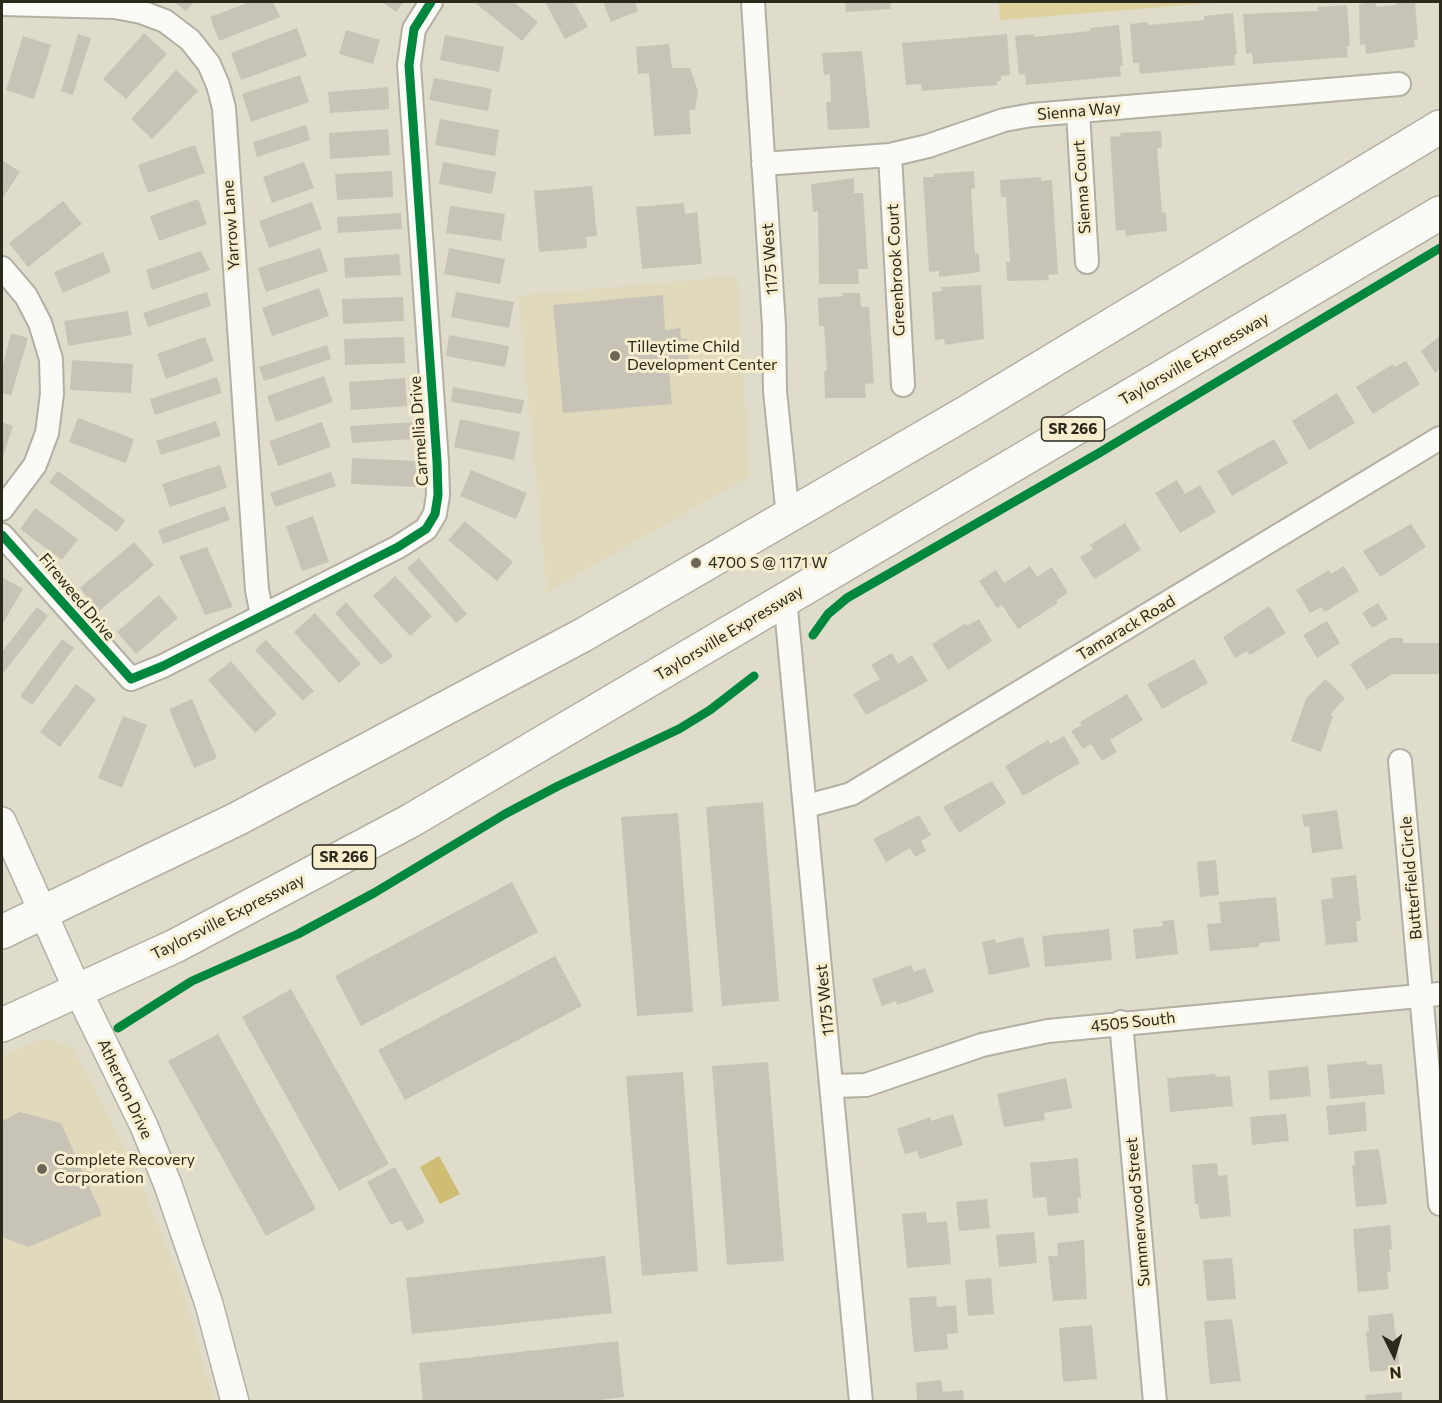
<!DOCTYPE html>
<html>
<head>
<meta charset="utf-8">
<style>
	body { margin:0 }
	#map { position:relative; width:1442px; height:1403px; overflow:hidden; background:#e0dccb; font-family:Commissioner,sans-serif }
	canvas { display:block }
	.frame { position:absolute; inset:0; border:3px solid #2b281c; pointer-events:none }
	.north { position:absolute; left:1364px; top:1325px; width:60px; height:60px; -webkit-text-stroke:4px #f6eece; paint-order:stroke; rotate:175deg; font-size:16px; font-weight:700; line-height:24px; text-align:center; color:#2b281c }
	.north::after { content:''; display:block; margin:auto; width:21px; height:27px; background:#2b281c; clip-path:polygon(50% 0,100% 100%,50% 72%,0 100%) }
</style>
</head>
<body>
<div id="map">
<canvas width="1442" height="1403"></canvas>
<div class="frame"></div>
<div class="north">N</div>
</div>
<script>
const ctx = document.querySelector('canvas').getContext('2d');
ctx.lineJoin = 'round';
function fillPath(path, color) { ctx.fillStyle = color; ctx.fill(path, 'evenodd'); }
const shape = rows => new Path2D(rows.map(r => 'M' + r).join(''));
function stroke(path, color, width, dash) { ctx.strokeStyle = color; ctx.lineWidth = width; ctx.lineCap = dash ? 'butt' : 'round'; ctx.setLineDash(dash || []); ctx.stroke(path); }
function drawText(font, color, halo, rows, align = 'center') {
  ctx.font = font + ' Commissioner,sans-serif'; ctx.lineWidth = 6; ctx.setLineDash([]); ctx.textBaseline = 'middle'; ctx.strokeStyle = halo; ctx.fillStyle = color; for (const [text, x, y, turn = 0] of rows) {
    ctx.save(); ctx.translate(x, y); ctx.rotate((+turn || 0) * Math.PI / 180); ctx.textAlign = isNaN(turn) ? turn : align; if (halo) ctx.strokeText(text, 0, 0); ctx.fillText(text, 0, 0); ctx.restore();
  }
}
fillPath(shape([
	[737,276,750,476,547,592,518,296],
	[50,1039,65,1044,72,1049,92,1082,141,1182,182,1285,214,1401,2,1401,2,1056,37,1041]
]), '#e0d9bc');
fillPath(shape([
	[999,2,1225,2,1000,20]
]), '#dfd19d');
fillPath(shape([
	[439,1156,460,1194,440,1204,420,1167]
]), '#d0bd74');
fillPath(shape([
	[174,2,194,2,186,11],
	[250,2,273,2,280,17,219,41,210,17],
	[382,2,404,2,396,12],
	[474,2,514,2,538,22,522,41],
	[545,2,574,2,588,27,565,39],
	[603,2,635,2,638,11,611,22],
	[845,2,890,2,891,9,846,12],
	[1376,2,1376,7,1396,5,1396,2,1415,2,1418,40,1414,40,1415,47,1366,54,1365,44,1360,45,1359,4],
	[1347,5,1350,46,1347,46,1348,57,1253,64,1252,53,1246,54,1243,14,1318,11,1318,7],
	[1233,13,1237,54,1234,55,1235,65,1140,74,1139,63,1133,63,1130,24,1148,22,1148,25,1204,20,1204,16],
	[1119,25,1123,66,1120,66,1121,76,1026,85,1025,74,1019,75,1015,36,1034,34,1034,37,1090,31,1090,28],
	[297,28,307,56,241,80,231,53],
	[346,30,380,40,373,64,339,54],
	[144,33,167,54,126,99,103,79],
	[78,34,91,38,73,95,61,91],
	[1007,34,1010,75,1001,76,1001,81,997,81,997,85,922,91,921,84,906,85,902,43],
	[445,35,504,47,499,72,440,60],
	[23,36,51,45,34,99,6,90],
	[669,44,672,68,690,68,698,91,695,110,689,110,691,134,654,136,649,73,638,74,636,47],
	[862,51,870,128,828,130,826,102,831,102,830,74,824,75,822,53],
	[176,70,198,91,152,139,131,119],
	[300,75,309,102,251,122,242,94],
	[434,78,492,89,488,111,429,100],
	[388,87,389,109,330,113,328,92],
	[440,119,499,130,495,156,435,145],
	[306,125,310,140,257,157,253,142],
	[388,129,390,155,330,159,329,133],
	[1161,131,1162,147,1157,148,1162,213,1166,212,1167,231,1126,236,1125,230,1116,231,1110,137,1121,136,1120,133],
	[195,145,205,173,148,193,138,165],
	[2,160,20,172,2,199],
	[304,162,314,188,272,203,263,177],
	[443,162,496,172,492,194,439,184],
	[392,171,393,197,337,200,335,174],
	[974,171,975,188,971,189,975,254,979,253,980,272,939,277,939,271,929,272,923,177,934,177,934,174],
	[1041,177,1041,181,1052,180,1058,274,1048,275,1049,280,1007,281,1006,262,1010,262,1006,197,1001,197,1000,180],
	[854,178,854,193,863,193,868,269,858,269,859,284,819,284,818,211,813,212,811,184],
	[592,186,597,236,586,237,587,248,539,252,534,191],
	[198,199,207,224,159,241,150,216],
	[63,201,82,224,28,267,9,243],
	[312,202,322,229,269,248,259,221],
	[684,203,685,214,697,212,702,264,642,269,636,207],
	[450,206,505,214,501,241,446,233],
	[401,213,402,229,338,233,337,217],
	[320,248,328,271,266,292,258,268],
	[449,248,505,259,500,284,444,274],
	[201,251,210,270,152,290,146,270],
	[103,252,111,272,63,293,54,272],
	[399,254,401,275,345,278,344,258],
	[981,285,984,339,945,345,944,339,935,340,932,292,942,291,941,287],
	[319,288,329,316,272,336,262,308],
	[207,292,211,306,148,327,143,313],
	[456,292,514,302,509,328,451,317],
	[842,293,860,293,861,307,869,307,874,383,865,384,866,398,825,398,824,371,827,371,824,326,819,326,818,298,843,296],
	[663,295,665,330,680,328,681,339,687,338,689,360,683,360,684,370,669,372,672,404,563,413,553,305],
	[403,297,404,321,343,324,342,299],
	[128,311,132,335,68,346,64,321],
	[11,333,28,338,11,396,2,393,2,368],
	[449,335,509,346,505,367,446,356],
	[1440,336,1440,369,1435,373,1421,351],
	[205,337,214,361,166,379,157,354],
	[404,337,405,363,345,365,344,339],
	[327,345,331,359,264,381,259,367],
	[72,360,133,364,131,393,70,390],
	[1406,361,1420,384,1373,414,1356,387,1393,364,1394,367],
	[324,376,333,402,276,422,267,396],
	[217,377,222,393,155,415,150,399],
	[405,378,407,406,351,410,349,382],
	[453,387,524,400,521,414,451,402],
	[1337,393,1355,423,1309,450,1292,421],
	[78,418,134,439,126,463,69,442],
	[460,419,520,432,514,460,454,447],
	[216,421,221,436,161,455,156,441],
	[2,422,13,426,2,460],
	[322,422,331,447,278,466,269,441],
	[413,422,413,439,352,443,350,426],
	[1274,439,1288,463,1232,496,1217,471],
	[352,458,417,461,416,487,351,484],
	[220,465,227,488,170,507,162,484],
	[471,470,527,493,516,519,460,496],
	[58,471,125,520,117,532,49,482],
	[331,472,336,486,275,507,270,493],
	[1177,480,1185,494,1200,485,1216,512,1180,533,1155,493],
	[225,506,230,520,163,544,158,530],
	[35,508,78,539,62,560,20,529],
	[313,516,329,562,302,571,286,526],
	[465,521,513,562,497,581,448,540],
	[1125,523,1141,550,1094,579,1080,557,1093,549,1090,545],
	[1411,524,1426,547,1380,577,1363,551],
	[134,542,154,565,99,611,80,588],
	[207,547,233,607,205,615,179,556],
	[419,558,467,614,456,623,407,568],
	[1030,566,1037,577,1052,567,1068,593,1056,601,1058,603,1018,629,1002,605,997,608,979,581,996,570,1004,583],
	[1344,566,1359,591,1325,612,1321,607,1310,613,1296,590,1329,570,1331,574],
	[395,576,432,616,410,636,373,596],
	[2,577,23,589,2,625],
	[159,595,178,618,136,654,117,632],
	[346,602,393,656,381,665,335,613],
	[1378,603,1388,619,1372,628,1362,613],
	[1269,606,1286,633,1250,655,1247,651,1235,658,1223,637],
	[37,607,48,616,4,672,2,671,2,652],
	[315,613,361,664,339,683,294,632],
	[979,619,992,641,948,670,932,644,966,623,967,626],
	[1327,621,1340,643,1317,658,1303,635],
	[1390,638,1403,638,1403,643,1440,643,1440,674,1392,674,1367,690,1350,664],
	[62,639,74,648,32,705,20,696],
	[266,640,314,691,303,701,255,650],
	[892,653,898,664,912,655,928,681,866,715,853,694,880,679,871,665],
	[1194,659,1208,683,1162,709,1147,684],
	[231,661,277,714,255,733,208,680],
	[1325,679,1345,698,1330,715,1333,716,1321,752,1291,741,1306,699],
	[76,684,96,699,60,747,40,732],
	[1127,694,1143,720,1110,740,1117,752,1102,761,1091,744,1083,749,1071,731,1082,725,1080,722],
	[192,699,217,758,194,768,169,709],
	[123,716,147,725,122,788,98,778],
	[1064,736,1080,763,1023,796,1005,766,1048,740,1050,744],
	[992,781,1006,803,959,833,943,807],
	[763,802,779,1001,722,1006,706,807],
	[1337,810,1343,849,1312,853,1309,826,1304,827,1302,815],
	[678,813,693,1012,637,1016,621,817],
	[919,815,931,835,921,841,926,851,915,857,910,848,886,862,873,839],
	[1216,860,1219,895,1200,897,1197,862],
	[1356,875,1361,921,1356,921,1358,942,1326,945,1321,900,1333,898,1331,878],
	[512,882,538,932,361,1026,335,976],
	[1276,897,1280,941,1259,943,1259,947,1210,951,1207,924,1221,923,1219,902],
	[1174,920,1178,954,1136,959,1133,929,1163,926,1162,921],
	[1109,929,1112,960,1045,967,1042,936],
	[1023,937,1030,967,989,975,982,942,995,939,996,943],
	[555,956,582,1006,405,1100,378,1050],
	[911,965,914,972,925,968,934,992,897,1005,896,1001,882,1006,872,979],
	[291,989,389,1164,339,1191,242,1017],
	[218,1034,316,1209,266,1236,168,1061],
	[1366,1061,1367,1065,1382,1064,1385,1094,1330,1099,1327,1065],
	[768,1062,784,1261,727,1265,712,1066],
	[1308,1066,1311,1096,1270,1100,1268,1071],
	[683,1072,698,1271,642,1276,626,1076],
	[1215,1074,1216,1077,1230,1076,1233,1106,1170,1112,1167,1078],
	[1066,1078,1072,1108,1044,1113,1045,1120,1004,1127,997,1094],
	[1365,1102,1367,1131,1329,1135,1326,1106],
	[20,1112,61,1123,102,1215,29,1247,2,1237,2,1121],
	[953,1114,963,1145,920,1159,917,1151,905,1154,897,1129,930,1117,931,1121],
	[1286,1114,1289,1141,1252,1145,1250,1117],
	[1379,1149,1387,1204,1356,1207,1352,1166,1355,1165,1354,1151],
	[1078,1158,1081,1198,1077,1198,1079,1213,1048,1216,1046,1197,1033,1198,1030,1163],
	[1217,1163,1218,1176,1227,1175,1231,1216,1200,1219,1198,1204,1195,1204,1192,1165],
	[395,1167,425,1222,407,1231,401,1220,391,1225,367,1182],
	[987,1199,990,1228,959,1231,956,1202],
	[926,1212,927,1223,947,1221,951,1264,907,1268,902,1214],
	[1390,1225,1392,1249,1389,1249,1391,1272,1387,1272,1389,1289,1358,1292,1353,1229],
	[1034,1232,1037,1263,999,1267,996,1235],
	[1084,1240,1087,1299,1053,1301,1048,1256,1058,1256,1057,1243],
	[605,1256,612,1313,412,1334,406,1278],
	[1232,1258,1236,1299,1207,1301,1203,1260],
	[991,1278,994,1314,968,1316,965,1280],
	[936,1296,937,1307,956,1305,958,1333,947,1334,948,1349,914,1352,909,1298],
	[1393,1313,1400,1369,1370,1372,1366,1332,1369,1331,1368,1316],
	[1232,1319,1241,1381,1210,1384,1204,1321],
	[1092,1325,1097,1379,1063,1382,1059,1328],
	[618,1341,624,1397,583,1402,423,1402,419,1363],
	[941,1380,943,1392,963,1390,964,1402,917,1402,916,1383],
	[1402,1392,1402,1402,1366,1402,1365,1395]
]), '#c7c4b7');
const minor = shape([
	[753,2,774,326,775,391,788,517],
	[2,4,115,7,141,12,165,21,190,40,209,64,218,85,224,108,257,590,262,615],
	[1078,112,1087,262],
	[890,155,903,385],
	[763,164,890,155,928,146,1004,120,1032,115,1399,84],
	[2,268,26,296,40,323,51,359,52,394,47,433,35,465,2,509],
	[2,535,131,679,163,666,398,547,426,529,435,514,438,495,437,462,409,65,414,29,431,2],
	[785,598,861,1402],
	[1400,761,1440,1204],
	[807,806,851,794,1440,438],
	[1121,1022,1155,1402],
	[833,1086,866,1085,982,1045,1048,1031,1440,994]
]);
const tertiary = shape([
	[2,821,78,991,144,1126,168,1185,209,1304,235,1402]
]);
const primary = shape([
	[2,932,237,819,583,635,969,411,1440,127],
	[2,1025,175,946,410,821,1440,213]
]);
stroke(minor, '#b3b0a3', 26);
stroke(tertiary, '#b3b0a3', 30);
stroke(primary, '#b3b0a3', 36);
stroke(minor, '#fafaf7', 22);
stroke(tertiary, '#fafaf7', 27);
stroke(primary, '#fafaf7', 33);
stroke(shape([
	[2,535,131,679,163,666,398,547,426,529,435,514,438,495,437,462,409,65,414,29,431,2],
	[813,635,828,614,847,598,1099,453,1440,248],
	[118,1028,192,981,298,934,374,893,505,814,558,786,679,729,710,710,754,676]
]), '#00873e', 9);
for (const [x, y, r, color] of [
	[615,356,6,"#6a6759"],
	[696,563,6,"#6a6759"],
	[42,1169,6,"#6a6759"]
]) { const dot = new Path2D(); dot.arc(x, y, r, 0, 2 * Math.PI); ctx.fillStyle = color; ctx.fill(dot); stroke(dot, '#f6eece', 2); }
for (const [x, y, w] of [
	[1073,429,63],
	[344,857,63]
]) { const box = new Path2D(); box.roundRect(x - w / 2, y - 12, w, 24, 4.5); ctx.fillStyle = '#f6eece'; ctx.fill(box); stroke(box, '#2b281c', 1.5); }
drawText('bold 15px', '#2b281c', null, [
	["SR 266",1073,429],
	["SR 266",344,857]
]);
drawText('16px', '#2b281c', '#f6eece', [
	["Sienna Way",1079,111,-5],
	["Sienna Court",1082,187,-94],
	["Yarrow Lane",231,225,-94],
	["1175 West",770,259,-94],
	["Greenbrook Court",896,270,-93],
	["Taylorsville Expressway",1194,359,-30],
	["Carmellia Drive",419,431,-94],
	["Fireweed Drive",77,597,50],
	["Tamarack Road",1126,628,-31],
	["Taylorsville Expressway",729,633,-31],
	["Butterfield Circle",1411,878,-95],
	["Taylorsville Expressway",228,917,-27],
	["1175 West",825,1000,-96],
	["4505 South",1133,1022,-6],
	["Atherton Drive",125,1089,65],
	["Summerwood Street",1138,1212,-95]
]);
drawText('16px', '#2b281c', '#f6eece', [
	["Tilleytime Child",627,347],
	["Development Center",627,365],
	["4700 S @ 1171 W",708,563],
	["Complete Recovery",54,1160],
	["Corporation",54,1178]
], 'left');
</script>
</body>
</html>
